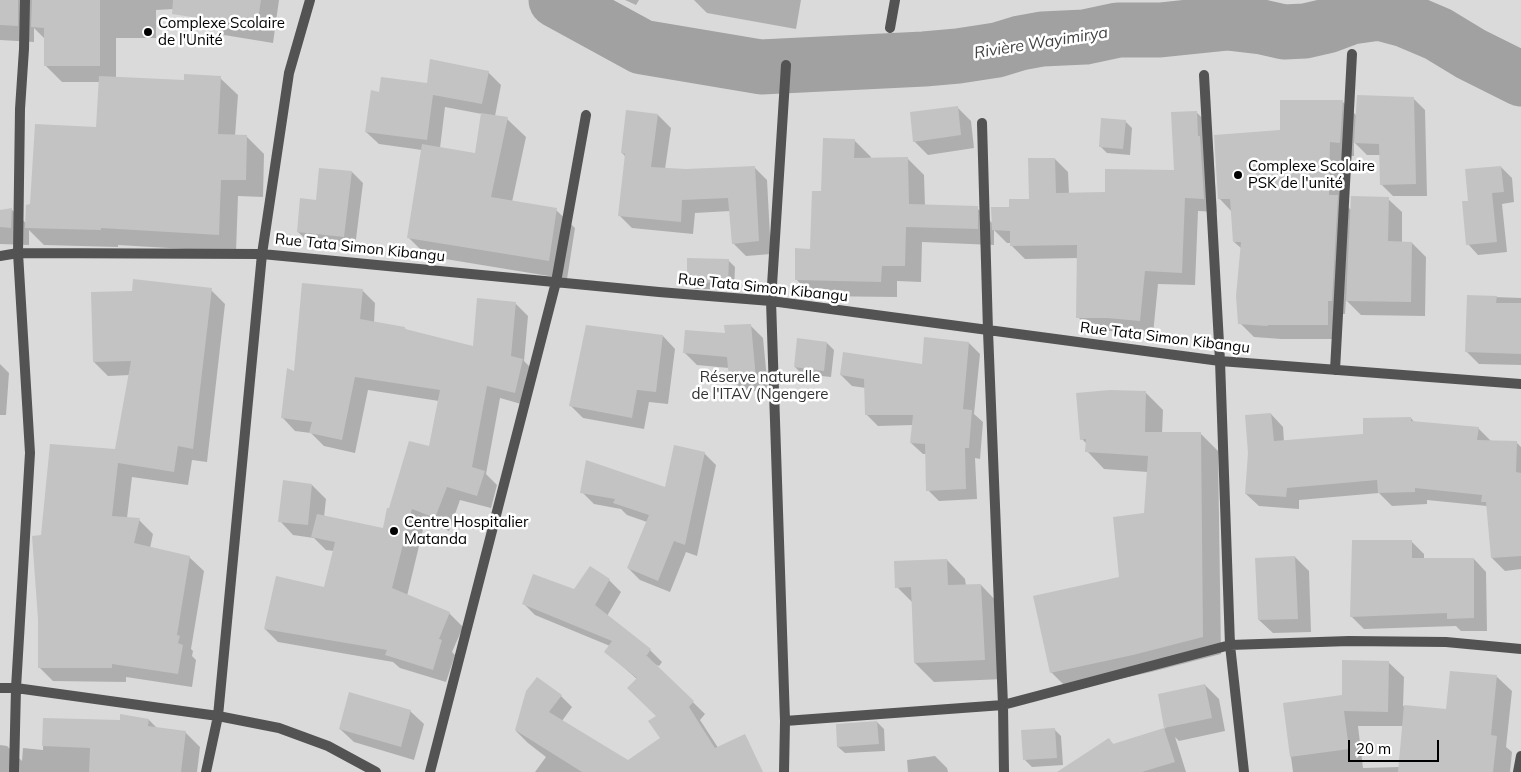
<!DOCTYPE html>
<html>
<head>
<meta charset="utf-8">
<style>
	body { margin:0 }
	#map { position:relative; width:1521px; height:772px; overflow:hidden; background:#fff; font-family:Mulish,sans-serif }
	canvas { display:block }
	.scale { position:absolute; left:1348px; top:740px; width:91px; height:22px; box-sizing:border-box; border:2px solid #000; border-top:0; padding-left:6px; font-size:15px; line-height:18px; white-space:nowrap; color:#000; -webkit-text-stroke:4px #fff; paint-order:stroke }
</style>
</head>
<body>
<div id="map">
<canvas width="1521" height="772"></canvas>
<div class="scale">20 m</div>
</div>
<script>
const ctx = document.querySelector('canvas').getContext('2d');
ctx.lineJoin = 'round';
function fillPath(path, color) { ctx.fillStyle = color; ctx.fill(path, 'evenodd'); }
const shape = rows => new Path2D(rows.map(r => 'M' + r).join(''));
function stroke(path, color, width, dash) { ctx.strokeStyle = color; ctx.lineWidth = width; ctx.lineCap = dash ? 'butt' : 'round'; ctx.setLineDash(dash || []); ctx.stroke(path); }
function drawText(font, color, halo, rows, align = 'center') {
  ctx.font = font + ' Mulish,sans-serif'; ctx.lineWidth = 5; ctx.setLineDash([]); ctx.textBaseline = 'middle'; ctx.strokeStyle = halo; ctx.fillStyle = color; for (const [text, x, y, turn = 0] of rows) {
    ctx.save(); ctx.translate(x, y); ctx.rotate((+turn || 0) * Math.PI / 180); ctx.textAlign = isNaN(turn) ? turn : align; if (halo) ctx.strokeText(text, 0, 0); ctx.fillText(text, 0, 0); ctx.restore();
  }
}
fillPath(shape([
	[0,0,1521,0,1521,772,0,772]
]), '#dadada');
fillPath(shape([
	[0,0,279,0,273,43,224,35,208,19,209,7,156,10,156,38,116,38,116,78,185,82,220,78,238,95,235,136,246,136,264,154,263,197,238,196,236,252,118,245,118,247,44,245,29,230,29,245,0,244,0,211,11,209,27,224,32,205,97,128,100,82,62,82,46,66,45,39,34,28,34,42,0,40],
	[625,0,639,0,636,5],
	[694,0,801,0,796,29,707,13],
	[488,72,501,85,495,116,507,119,526,137,512,202,556,210,575,228,567,279,427,256,408,237,422,150,379,144,366,132,380,93],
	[445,107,482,114,476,154,440,148],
	[1413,98,1425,110,1427,196,1393,196,1381,184,1380,155,1367,155,1354,142,1354,156,1344,156,1343,202,1352,211,1388,199,1402,212,1402,243,1412,243,1426,257,1425,316,1361,315,1346,300,1345,314,1342,314,1341,339,1281,339,1254,337,1240,323,1241,248,1234,242,1232,212,1219,198,1281,131,1342,101,1357,116],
	[957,107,971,121,974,148,928,155,914,141],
	[1196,112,1210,125,1211,148,1213,150,1217,212,1198,211,1195,285,1158,284,1153,334,1121,331,1091,331,1078,317,1078,258,1025,259,1011,245,1011,243,1007,243,994,230,994,245,922,242,921,282,897,281,897,297,812,296,796,279,811,250,822,192,854,140,871,157,870,159,908,159,924,175,925,206,977,208,993,224,1011,209,1030,201,1055,159,1068,172,1069,194,1106,194,1176,172],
	[658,115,671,128,665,169,686,170,754,167,767,180,771,254,746,256,733,243,730,211,695,213,693,234,632,228,619,215,626,157,622,153],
	[1125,121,1132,128,1130,155,1107,153,1100,146],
	[1501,167,1512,178,1514,202,1502,204,1507,252,1478,255,1468,244,1469,202],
	[352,172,363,183,355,247,310,243,298,232,317,201],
	[728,260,735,267,734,289,695,289,688,282],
	[211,290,225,304,207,462,192,460,188,485,132,477,127,518,139,520,153,534,150,548,189,557,204,571,191,649,193,651,192,656,196,660,192,687,126,677,126,682,53,681,39,667,42,536,116,450,130,375,108,376,94,362],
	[362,290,375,303,374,323,404,328,407,330,474,347,515,303,528,316,524,361,536,373,528,406,500,398,486,474,497,485,491,508,460,500,449,531,425,521,407,596,449,613,463,627,452,652,455,655,446,682,400,668,393,662,278,642,265,629,325,588,334,551,326,550,314,538,293,535,280,521,312,485,326,499,324,517,384,530,430,448,439,401,368,390,355,453,324,446,311,433,295,431,282,417,295,372],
	[1468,296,1521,298,1521,365,1479,364,1466,351],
	[750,325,763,338,768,390,743,392,730,380,729,368,697,365,684,352],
	[663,336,675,349,668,404,649,402,644,429,583,418,570,405],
	[827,343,834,350,831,377,802,374,795,367],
	[969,343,980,354,974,414,983,422,980,459,975,458,977,499,939,501,928,490,926,454,923,454,911,443,913,425,878,426,866,414,866,388,852,386,841,375,923,365],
	[0,364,9,373,6,415,0,415],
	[1146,393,1163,410,1162,434,1200,433,1218,451,1221,654,1151,672,1069,690,1051,672,1121,578,1145,515,1148,472,1104,469,1087,451,1087,444,1082,439],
	[1271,414,1283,427,1284,442,1364,435,1411,418,1414,422,1478,428,1491,441,1516,442,1521,447,1521,569,1505,571,1492,558,1487,506,1427,500,1427,504,1392,506,1379,493,1299,500,1299,509,1259,506,1246,494],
	[704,453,716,465,697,556,686,552,670,592,640,580,628,568,647,522,627,515,621,509,594,504,582,492,666,488],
	[1411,541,1424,554,1424,559,1474,559,1486,572,1487,631,1461,631,1456,626,1364,629,1351,616],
	[1295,557,1309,571,1311,632,1273,633,1259,620],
	[947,560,965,579,966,586,981,585,999,604,1003,679,934,682,915,663,913,603,897,587],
	[590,568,609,580,621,592,607,616,650,650,662,662,659,666,654,664,705,714,700,720,730,766,714,772,535,772,546,757,528,743,516,731,527,692,561,696,572,707,562,721,628,761,662,739,658,716,637,679,606,652,610,646,535,615,523,603,575,591],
	[1388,662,1404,677,1403,706,1447,710,1496,676,1512,691,1506,747,1512,752,1510,772,1293,772,1284,704,1341,696],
	[1358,726,1403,726,1399,767,1363,768],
	[1205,685,1219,699,1225,731,1179,741,1175,737,1186,772,1059,772,1108,739,1114,745,1166,728,1159,695],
	[410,711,424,724,414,760,354,742,340,729],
	[44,719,121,721,149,720,158,729,185,732,200,747,197,772,0,772,0,745,7,746,22,761,23,748,43,750],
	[877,722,884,729,885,751,845,753,838,747],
	[1054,729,1061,736,1063,765,1032,767,1025,760],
	[935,756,947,768,948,772,908,772,907,760]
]), '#0003');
stroke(shape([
	[556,0,642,47,761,67,924,59,958,56,997,50,1020,43,1042,39,1085,37,1118,30,1160,30,1228,23,1262,27,1284,32,1305,31,1327,26,1351,17,1379,13,1405,20,1438,34,1471,54,1521,79]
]), '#a1a1a1', 55);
fillPath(shape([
	[0,0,18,0,18,26,0,25],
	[32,0,100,0,100,66,44,66,44,28,31,27],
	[173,0,261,0,257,27,172,14],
	[430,59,489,71,482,104,433,95,427,140,365,132,371,90,379,92,381,77,427,83],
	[184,74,221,76,218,134,247,135,246,180,221,180,219,235,101,228,101,230,25,228,26,205,30,204,35,124,96,127,99,76,184,80],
	[1357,95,1414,97,1416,184,1380,185,1379,144,1354,143],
	[1280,100,1343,100,1340,143,1330,142,1329,195,1338,195,1332,301,1328,301,1328,325,1268,325,1267,326,1238,324,1236,296,1241,242,1233,242,1230,199,1218,199,1214,135,1280,130],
	[958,106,961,135,913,142,910,112],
	[626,110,658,114,651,167,686,169,755,166,759,241,732,244,728,198,682,200,681,222,618,216,625,154,621,153],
	[1197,111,1198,136,1200,136,1204,199,1185,198,1182,273,1145,271,1140,321,1107,318,1076,318,1077,245,1010,246,1010,231,992,230,991,207,1009,207,1009,199,1029,199,1028,158,1055,158,1056,193,1105,192,1105,169,1174,170,1171,112],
	[481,113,508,117,491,197,557,208,549,261,407,238,422,144,475,153],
	[1101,118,1126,120,1123,149,1099,147],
	[823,138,855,139,854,158,908,157,909,204,978,206,978,229,906,227,905,266,882,266,881,282,795,280,795,248,810,249,812,191,821,191],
	[1501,166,1504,192,1492,193,1497,242,1466,245,1462,201,1468,201,1465,169],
	[319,168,352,171,344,237,297,232,300,198,316,200],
	[1351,196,1389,197,1388,241,1412,242,1411,302,1346,301],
	[12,208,11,228,0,227,0,210],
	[687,258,729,259,728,283,687,282],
	[133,279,212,288,193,449,178,446,174,472,118,463,112,516,140,518,134,543,190,556,177,635,180,636,178,643,183,645,178,674,112,664,112,668,38,668,38,619,32,536,41,535,50,444,115,449,131,361,93,362,91,292,132,291],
	[302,283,363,289,360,319,405,327,405,329,473,346,477,298,516,302,511,356,523,359,515,393,487,386,472,467,485,471,477,496,447,487,435,518,412,509,392,588,450,612,439,639,442,640,433,670,385,655,387,650,264,629,276,576,324,587,335,542,311,537,317,514,383,528,387,508,389,508,409,441,429,446,440,390,355,377,342,440,309,433,312,422,281,418,287,368,294,371],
	[1467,295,1497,296,1496,303,1521,303,1521,354,1465,352],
	[751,324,756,378,729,380,727,357,683,353,685,330,725,333,724,325],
	[586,325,663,335,656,392,637,390,632,418,569,406],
	[924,337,969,342,963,409,972,410,969,448,965,448,966,489,926,491,925,444,910,443,913,415,865,415,864,379,840,375,843,352,922,364],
	[797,338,827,342,824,371,794,367],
	[1110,390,1146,391,1145,432,1201,432,1203,637,1133,655,1050,673,1033,596,1119,577,1113,517,1144,513,1148,456,1085,452,1086,439,1080,440,1076,393],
	[1271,413,1274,441,1363,434,1363,418,1411,417,1411,421,1479,427,1477,440,1517,441,1516,472,1521,473,1521,556,1491,558,1486,502,1481,502,1482,495,1415,488,1415,492,1378,493,1377,480,1287,488,1286,497,1245,494,1248,453,1245,415],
	[674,445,705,452,685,545,674,541,658,581,627,568,649,515,613,503,615,499,580,493,586,460,665,487],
	[283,480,312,484,308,525,278,522],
	[1352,540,1412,540,1412,558,1474,558,1474,618,1447,619,1447,613,1350,617],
	[1295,556,1298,619,1258,620,1255,558],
	[947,559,948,585,981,584,985,660,914,663,911,587,895,588,894,561],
	[590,566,610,579,595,605,651,649,647,655,646,655,694,701,689,707,715,748,745,734,763,772,582,772,515,730,526,691,537,677,562,695,549,712,628,760,660,738,648,721,656,716,627,688,637,678,604,652,612,641,522,604,533,574,574,589],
	[1342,660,1389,661,1388,712,1344,711,1349,749,1290,757,1283,703,1342,695,1342,698],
	[1450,671,1497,675,1491,735,1497,736,1493,772,1398,772,1404,705,1446,709],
	[1205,684,1212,718,1164,728,1158,694],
	[349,692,411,710,401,747,339,729],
	[120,714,149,719,148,726,186,731,181,772,89,772,90,748,42,746,43,718,120,720],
	[877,721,879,744,837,747,836,724],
	[1055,728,1057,758,1023,760,1021,730],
	[1164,728,1175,762,1142,772,1057,772,1109,738,1113,744]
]), '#c3c3c3');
stroke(shape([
	[890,28,895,0],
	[1204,75,1220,361,1230,645,1244,772],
	[982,123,988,331,1003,705,1004,772],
	[0,256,18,253,262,254,659,292,771,301,1220,361,1521,384],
	[1335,370,1352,54],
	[0,688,16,688,218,716,279,728,328,746,376,772],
	[785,721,1003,705,1230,645,1349,641,1446,642,1521,649],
	[14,772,16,688,30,453,18,253,20,109,24,49,25,0],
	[206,772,218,716,262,254,289,73,310,0],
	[430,772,556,282,586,115],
	[784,772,785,721,771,301,786,65],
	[1518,772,1521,756]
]), '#535353', 10);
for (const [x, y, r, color] of [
	[148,32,5,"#000"],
	[1238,175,5,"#000"],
	[394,531,5,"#000"]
]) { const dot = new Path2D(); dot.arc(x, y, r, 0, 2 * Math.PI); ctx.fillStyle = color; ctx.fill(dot); stroke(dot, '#fff', 2); }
drawText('15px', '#000', '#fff', [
	["Complexe Scolaire",158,23],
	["de l'Unité",158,40],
	["Complexe Scolaire",1248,166],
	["PSK de l'unité",1248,183],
	["Centre Hospitalier",404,522],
	["Matanda",404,539]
], 'left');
drawText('15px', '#000', '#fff', [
	["Rue Tata Simon Kibangu",360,248,6],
	["Rue Tata Simon Kibangu",763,288,6],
	["Rue Tata Simon Kibangu",1165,338,7]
]);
drawText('15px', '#313131', '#fff', [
	["Réserve naturelle",760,377],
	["de l'ITAV (Ngengere",760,394]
]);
drawText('italic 16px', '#424242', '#fff', [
	["Rivière Wayimirya",1041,43,-9]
]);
</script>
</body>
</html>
